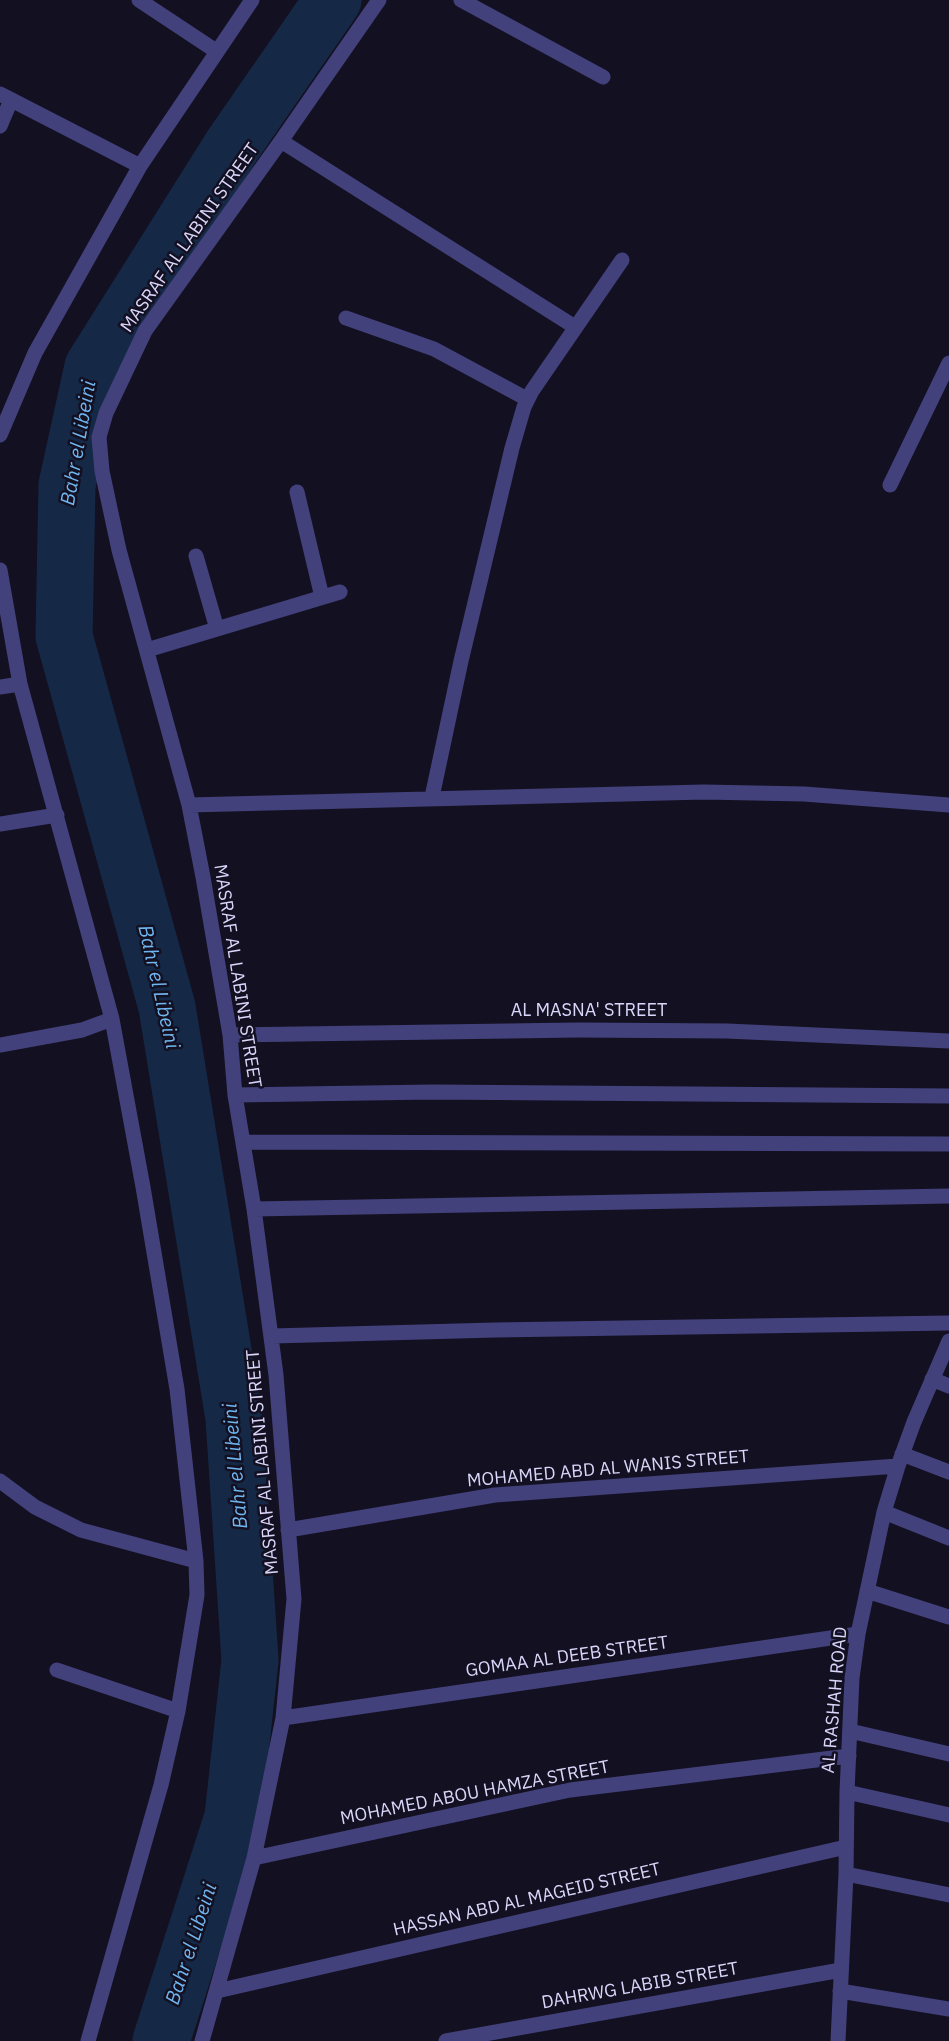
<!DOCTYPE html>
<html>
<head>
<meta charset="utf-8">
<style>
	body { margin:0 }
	canvas { display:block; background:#131022 }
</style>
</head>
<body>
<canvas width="949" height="2041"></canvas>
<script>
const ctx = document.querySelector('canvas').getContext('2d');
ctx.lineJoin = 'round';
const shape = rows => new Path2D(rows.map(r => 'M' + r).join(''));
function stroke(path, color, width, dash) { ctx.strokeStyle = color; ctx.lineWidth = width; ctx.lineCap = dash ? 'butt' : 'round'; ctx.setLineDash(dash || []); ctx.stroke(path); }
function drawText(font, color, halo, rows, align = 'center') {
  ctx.font = font + ' "IBM Plex Sans",sans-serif'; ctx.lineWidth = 5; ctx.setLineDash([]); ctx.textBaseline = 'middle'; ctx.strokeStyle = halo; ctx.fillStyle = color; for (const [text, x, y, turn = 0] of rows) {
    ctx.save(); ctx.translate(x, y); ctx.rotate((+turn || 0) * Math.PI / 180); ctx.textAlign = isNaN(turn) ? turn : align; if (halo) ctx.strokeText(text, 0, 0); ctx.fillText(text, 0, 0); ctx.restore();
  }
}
stroke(shape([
	[161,2041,233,1817,250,1660,234,1418,167,1007,64,636,67,485,93,367,232,146,333,0]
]), '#152947', 57);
stroke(shape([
	[139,0,216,51],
	[461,0,603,77],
	[0,94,140,166],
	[0,126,11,100],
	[281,141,575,327],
	[346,318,434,349,527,399],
	[0,435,35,353,140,166,252,0],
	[890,485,949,363],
	[297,492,322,597],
	[196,556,217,629],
	[0,570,20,684,112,1019,143,1187,177,1389,196,1561,197,1595,178,1711,161,1785,88,2041],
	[147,650,340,592],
	[0,687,20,684],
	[432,797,461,661,512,448,524,407,532,391,622,260],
	[189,805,704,792,804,794,949,805],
	[0,824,57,815],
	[230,1035,578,1030,727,1031,949,1041],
	[0,1045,82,1030,112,1019],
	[235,1095,432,1092,949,1096],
	[243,1142,949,1144],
	[254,1209,949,1196],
	[272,1336,495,1330,949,1323],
	[932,1379,949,1386],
	[902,1454,949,1472],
	[0,1481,35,1507,81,1530,196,1561],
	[884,1512,949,1538],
	[288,1530,495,1495,898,1466],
	[867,1591,949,1617],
	[57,1670,178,1711],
	[283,1718,858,1634],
	[850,1731,949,1754],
	[847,1792,949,1815],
	[254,1858,570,1790,849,1756],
	[846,1874,949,1895],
	[217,1991,846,1847],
	[840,1991,949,2009],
	[202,2041,254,1858,283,1718,294,1599,276,1375,254,1209,235,1095,230,1035,203,877,189,805,119,550,102,471,99,437,106,413,145,331,281,141,379,0],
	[446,2041,841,1970],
	[838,2041,846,1874,847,1792,852,1678,858,1634,884,1512,898,1466,914,1422,949,1341]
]), '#43417c', 15);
drawText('18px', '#dad6fa', '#131022', [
	["MASRAF AL LABINI STREET",190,238,-55],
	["MASRAF AL LABINI STREET",237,976,81],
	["AL MASNA' STREET",589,1011],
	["MASRAF AL LABINI STREET",263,1462,-95],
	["MOHAMED ABD AL WANIS STREET",608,1469,-5],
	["GOMAA AL DEEB STREET",567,1657,-8],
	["AL RASHAH ROAD",835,1700,-85],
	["MOHAMED ABOU HAMZA STREET",475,1793,-11],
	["HASSAN ABD AL MAGEID STREET",527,1900,-13],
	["DAHRWG LABIB STREET",640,1986,-10]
]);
drawText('italic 20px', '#6fb5ef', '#131022', [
	["Bahr el Libeini",79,443,-80],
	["Bahr el Libeini",158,987,77],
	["Bahr el Libeini",236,1466,-95],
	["Bahr el Libeini",192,1944,-72]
]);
</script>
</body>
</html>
